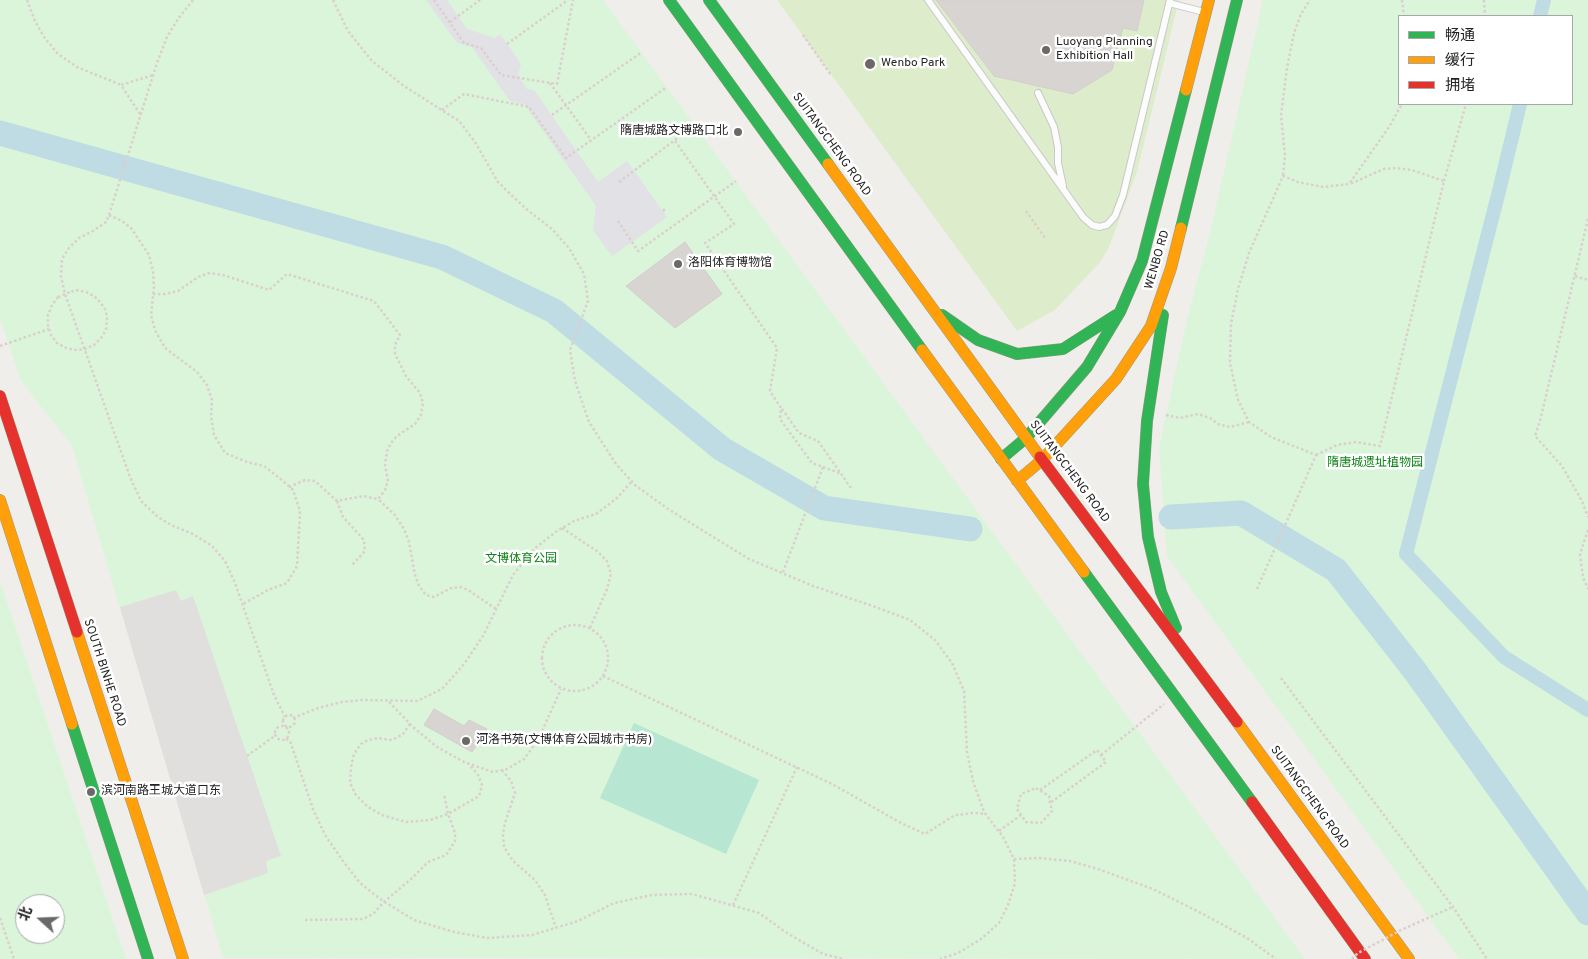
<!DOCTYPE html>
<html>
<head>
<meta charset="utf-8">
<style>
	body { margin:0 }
	#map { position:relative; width:1588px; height:959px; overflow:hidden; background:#f0eeeb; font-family:Overpass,"Noto Sans SC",sans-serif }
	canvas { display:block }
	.legend { position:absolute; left:1398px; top:15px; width:175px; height:90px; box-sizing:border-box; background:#fff; border:1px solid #a7a7a7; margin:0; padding:6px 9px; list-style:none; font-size:15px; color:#222 }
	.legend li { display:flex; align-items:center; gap:10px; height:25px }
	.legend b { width:25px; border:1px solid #a7a7a7 }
	.north { position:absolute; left:15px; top:894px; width:50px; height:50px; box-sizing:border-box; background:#fff; border:1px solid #a7a7a7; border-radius:50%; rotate:290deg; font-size:14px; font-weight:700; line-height:20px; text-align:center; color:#222 }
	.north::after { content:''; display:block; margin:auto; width:18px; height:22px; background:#6a6968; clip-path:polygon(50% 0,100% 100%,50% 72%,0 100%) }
</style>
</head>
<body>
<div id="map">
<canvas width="1588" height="959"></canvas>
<ul class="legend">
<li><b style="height:6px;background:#30b455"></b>畅通</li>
<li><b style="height:6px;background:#ff9f0a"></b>缓行</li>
<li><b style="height:6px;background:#e5322d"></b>拥堵</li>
</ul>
<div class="north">北</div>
</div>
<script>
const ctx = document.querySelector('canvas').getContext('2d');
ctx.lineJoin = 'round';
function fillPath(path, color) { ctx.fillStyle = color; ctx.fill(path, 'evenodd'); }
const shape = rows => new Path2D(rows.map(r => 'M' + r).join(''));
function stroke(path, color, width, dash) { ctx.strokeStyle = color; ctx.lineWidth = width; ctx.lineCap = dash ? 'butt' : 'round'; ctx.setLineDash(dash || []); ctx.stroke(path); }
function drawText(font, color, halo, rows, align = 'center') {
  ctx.font = font + ' Overpass,"Noto Sans SC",sans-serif'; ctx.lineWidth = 5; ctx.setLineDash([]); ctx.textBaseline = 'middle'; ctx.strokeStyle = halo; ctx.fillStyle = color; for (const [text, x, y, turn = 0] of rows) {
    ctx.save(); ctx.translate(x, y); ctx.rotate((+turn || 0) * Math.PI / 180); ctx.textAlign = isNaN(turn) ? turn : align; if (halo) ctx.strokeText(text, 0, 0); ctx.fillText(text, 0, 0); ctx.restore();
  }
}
fillPath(shape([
	[777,0,1179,0,1137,172,1109,247,1101,261,1055,310,1017,331]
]), '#ddeccb');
fillPath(shape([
	[0,0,603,0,1305,959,223,958,72,446,21,381,0,319],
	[1263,0,1588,0,1588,959,1459,959,1167,556,1159,447,1187,320,1212,224],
	[1572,16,1572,104,1399,104,1399,16],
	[0,581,126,959,0,959],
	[25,904,55,904,55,934,25,934]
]), '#daf5da');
fillPath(shape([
	[634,723,759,780,726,854,600,798]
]), '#b7e6d2');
fillPath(shape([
	[176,590,181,601,193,596,281,856,266,861,268,873,204,895,120,607]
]), '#e0dfde');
fillPath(shape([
	[426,0,447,0,467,29,495,38,500,34,521,64,518,75,527,89,534,90,598,182,627,161,667,217,612,256,593,230,596,206,524,104,510,101,472,47,457,43]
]), '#e2e1e5');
stroke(shape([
	[1540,16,1544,0],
	[1520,104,1500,187,1406,554,1504,657,1588,710]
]), '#bfdbe3', 14);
stroke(shape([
	[0,133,442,257,554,311,722,449,824,508,970,529],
	[1171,517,1241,513,1336,570,1415,671,1588,913]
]), '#bfdbe3', 25);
const building = shape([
	[936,0,1144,0,1137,31,1123,28,1112,70,1073,94,994,76,936,0],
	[685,242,722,294,675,328,626,286,685,242],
	[434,709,464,726,469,720,487,729,472,752,424,725,434,709]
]);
fillPath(building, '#d7d4d2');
stroke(building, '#d3d0cc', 1);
const lane = shape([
	[928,0,1083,217,1092,225,1099,227,1107,225,1115,216,1123,195,1170,0],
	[1169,3,1204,12],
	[1038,93,1054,127,1058,147,1058,163,1063,186]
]);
const fast = shape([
	[669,0,922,350],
	[709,0,828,164],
	[1181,228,1237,0],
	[942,315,978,340,1017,354,1063,349,1116,315],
	[1163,315,1147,421,1143,484,1148,537,1161,592,1176,628],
	[1001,459,1026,438,1087,367,1120,312,1142,261,1186,90],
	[1084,572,1252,802],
	[72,724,148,959]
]);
const slow = shape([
	[1186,90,1209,0],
	[828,164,1040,457],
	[922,350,1084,572],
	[1017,481,1042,460,1116,379,1151,326,1171,268,1181,228],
	[0,500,72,724],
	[77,632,183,959],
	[1237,722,1409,959]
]);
const jam = shape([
	[0,396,77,632],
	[1040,457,1237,722],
	[1252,802,1365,959]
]);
stroke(lane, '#c9c8c7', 8);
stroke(fast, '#999a82', 12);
stroke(slow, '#999a82', 12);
stroke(jam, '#999a82', 12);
stroke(shape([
	[27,0,35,21,44,37,58,54,77,67,121,85],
	[193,0,178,19,167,37,157,63,109,215,106,222,93,231,79,238,69,248,62,259,61,276,65,294,130,477,141,501,158,517,171,525,193,534,212,546,225,561,235,583,274,695,285,717],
	[333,0,348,31,372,61,404,86,459,121,475,142,498,182,525,208,552,229,569,248,584,274,588,301,570,350,575,381,589,422,616,464,635,485,668,509,749,559,813,586,873,606,910,620,935,640,952,663,964,691,967,752,973,781,984,812,1003,837,1014,859,1015,883,1008,905,999,923,981,939,958,953,940,959],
	[434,0,464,43,481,48,501,75,557,84,573,0],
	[1402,0,1404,16],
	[1484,0,1485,16],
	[450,22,480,0],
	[803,35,831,75],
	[507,44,568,0],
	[550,83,591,140],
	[442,110,464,94,529,107,566,158,667,87],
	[140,114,121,85,153,75],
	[552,115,642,52],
	[675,141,734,224,705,243,777,348,770,391,781,408,780,419,812,463,823,467,783,572],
	[1283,175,1285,156,1281,115,1287,68,1294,33,1301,14,1310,0],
	[1444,181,1466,104],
	[619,182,695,125],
	[663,211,666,208],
	[1026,211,1045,238],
	[109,215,122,221,131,228,149,255,153,271,154,287,151,315,155,330,165,348,197,372,207,385,212,400,211,416,214,435,225,453,247,462,264,466,282,480,293,490,300,511,297,566,287,583,268,590,243,604],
	[1588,219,1540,421,1535,436,1562,466,1582,501,1588,517],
	[618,221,638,251,736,181],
	[1575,276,1588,280],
	[153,294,165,294,178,291,198,277,209,273,223,275,269,290,287,274,374,301,400,335,395,345,395,354,406,376,420,393,423,403,421,415,415,424,397,436,391,443,387,451,385,465,388,481,385,490,378,499,394,514,404,529,409,542,415,575,419,586,426,595,434,597,451,588,461,587,468,590,496,609],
	[58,297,70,292],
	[0,346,49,329],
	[782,409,799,433,818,441,851,488],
	[1166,415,1180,418,1198,414,1212,419,1217,424,1230,427,1249,422],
	[1316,455,1337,445,1356,442,1380,446,1444,181,1412,170,1395,168,1384,169,1350,184],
	[823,467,840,473],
	[289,487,305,480,315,481,337,501,363,496,378,499],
	[337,501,343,517,364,540,365,551,352,565],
	[562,528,597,551,607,561,611,574,607,589,590,628],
	[1588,530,1580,554,1583,577,1588,589],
	[1257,589,1316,455,1271,437,1249,422,1238,400,1230,363,1231,324,1238,289,1249,253,1283,176,1298,182,1323,187,1349,184,1389,127,1402,104],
	'542 658a33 33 0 1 1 66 0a33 33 0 1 1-66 0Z',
	[603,676,832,784,901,823,925,834,955,815,974,813,986,814],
	[1281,678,1453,907,1487,959],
	[389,702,413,727,437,747,464,762,493,772,507,769,524,759,538,740,561,689],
	'283 721a6 6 0 1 1 12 0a6 6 0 1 1-12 0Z',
	[293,718,318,708,342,702,363,700,417,701,442,689,464,664,483,636,513,575,534,549,557,531,574,521,596,514,617,498,632,481],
	[410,724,403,734,392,740,378,738,368,740,361,744,354,754,351,767,350,783,356,795,368,807,382,815,406,822,430,820,448,814,479,796,482,785,478,775,469,764],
	'275 733a7 7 0 1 1 14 0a7 7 0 1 1-14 0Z',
	[286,739,290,741,313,809,325,835,343,861,360,883,383,901,414,920,454,932,487,938,532,935,578,921,614,903,652,895,692,894,759,913,787,933,823,954,843,959],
	[1101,755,1164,704],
	[247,756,276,735],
	[502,770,511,781,515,793,505,823,503,834,504,847,513,861,535,880,545,895,556,928],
	[1036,788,1049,796,1050,803,1052,811,1041,823,1026,822,1017,809,1021,794,1036,788],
	[1040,790,1097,750,1106,762,1050,803],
	[999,831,1021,815],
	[1014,859,1039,858,1070,861,1098,869,1153,889,1203,914,1247,938,1276,959],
	[733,905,797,767],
	[0,918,14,959],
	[305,920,363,919,373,914,384,902,411,879,428,862,446,855,455,841,455,833,448,814,444,794]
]), '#dccecd', 2.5, [2.5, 2.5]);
stroke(lane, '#fdfcfc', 6);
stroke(fast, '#30b455', 11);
stroke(slow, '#ff9f0a', 11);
stroke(jam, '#e5322d', 11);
stroke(shape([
	[58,297,52,305,48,315,48,325,51,335,57,343,66,348,76,350,85,349,94,345,101,338,106,330,107,320,106,311,101,303,94,296,86,292,76,290,70,292],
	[1352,959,1358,953,1403,929,1453,907]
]), '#dccecd', 2.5, [2.5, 2.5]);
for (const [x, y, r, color] of [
	[1046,50,5,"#6a6968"],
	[870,64,6,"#6a6968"],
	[738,132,5,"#6a6968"],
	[678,264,5,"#6a6968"],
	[466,741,5,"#6a6968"],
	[91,792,5,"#6a6968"]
]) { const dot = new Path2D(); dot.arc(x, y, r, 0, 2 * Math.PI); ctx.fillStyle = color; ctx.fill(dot); stroke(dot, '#fff', 2); }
drawText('12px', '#222', '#fff', [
	["Luoyang Planning",1056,43],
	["Exhibition Hall",1056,57],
	["Wenbo Park",881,64],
	["隋唐城路文博路口北",728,132,"right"],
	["洛阳体育博物馆",688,264],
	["河洛书苑(文博体育公园城市书房)",476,741],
	["滨河南路王城大道口东",101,792]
], 'left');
drawText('12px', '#222', '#fff', [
	["SUITANGCHENG ROAD",831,145,54],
	["WENBO RD",1158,260,-74],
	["SUITANGCHENG ROAD",1069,472,53],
	["SOUTH BINHE ROAD",104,673,72],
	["SUITANGCHENG ROAD",1309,798,54]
]);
drawText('12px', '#0c8416', '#fff', [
	["隋唐城遗址植物园",1375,464],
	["文博体育公园",521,560]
]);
</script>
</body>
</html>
